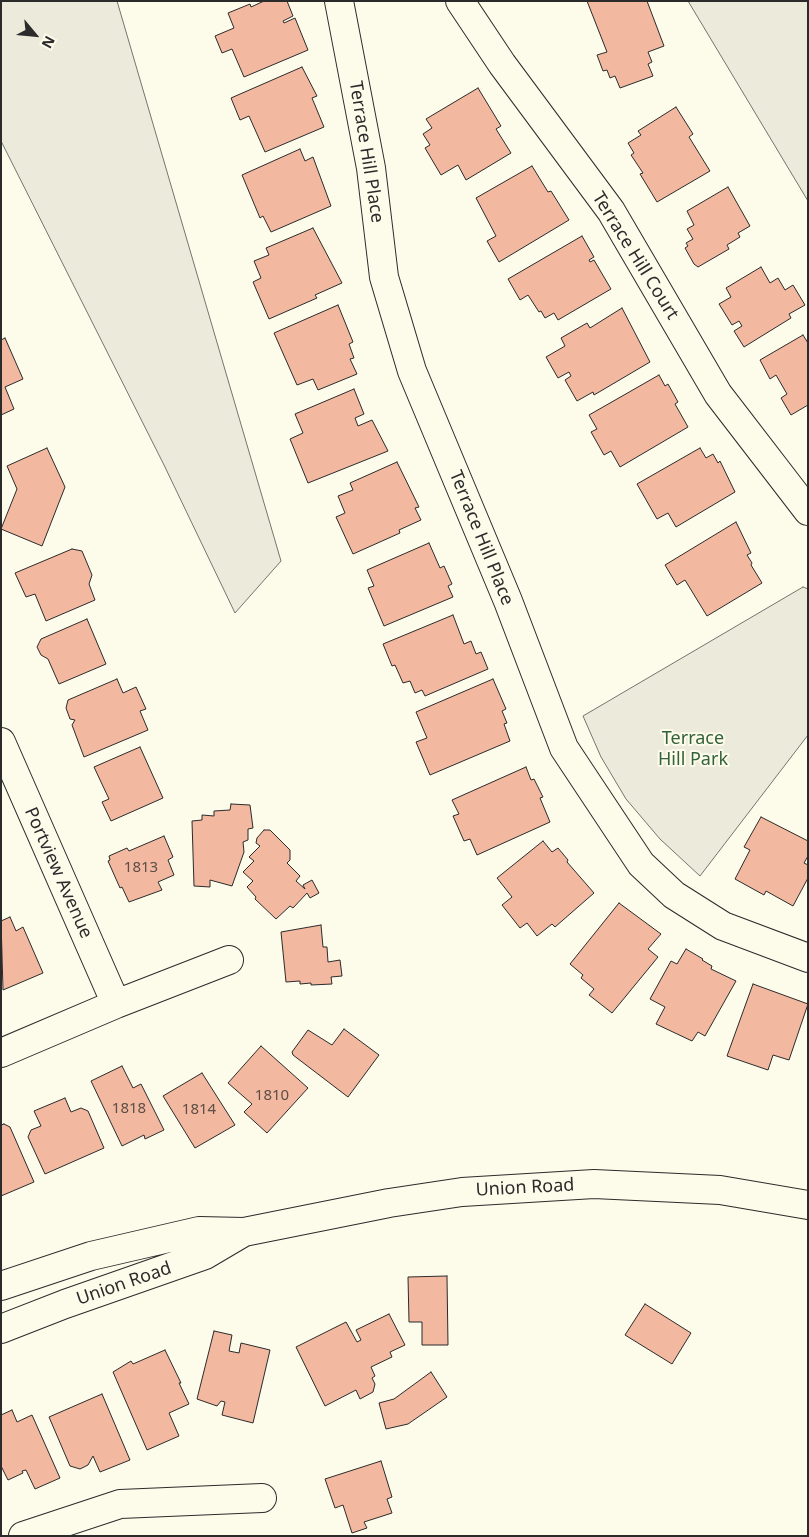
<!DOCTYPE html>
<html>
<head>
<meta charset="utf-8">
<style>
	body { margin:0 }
	#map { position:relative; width:809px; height:1537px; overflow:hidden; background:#fdfbea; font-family:"Noto Sans",sans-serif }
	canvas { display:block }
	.frame { position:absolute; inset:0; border:2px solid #2b2b2b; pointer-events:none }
	.north { position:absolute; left:10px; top:10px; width:50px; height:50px; -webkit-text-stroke:4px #fdfbea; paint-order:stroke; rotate:118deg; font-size:14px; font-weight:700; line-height:20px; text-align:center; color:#2b2b2b }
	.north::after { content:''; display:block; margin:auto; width:18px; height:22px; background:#2b2b2b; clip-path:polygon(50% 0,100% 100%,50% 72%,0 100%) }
</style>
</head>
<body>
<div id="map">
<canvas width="809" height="1537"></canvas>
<div class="frame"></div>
<div class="north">N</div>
</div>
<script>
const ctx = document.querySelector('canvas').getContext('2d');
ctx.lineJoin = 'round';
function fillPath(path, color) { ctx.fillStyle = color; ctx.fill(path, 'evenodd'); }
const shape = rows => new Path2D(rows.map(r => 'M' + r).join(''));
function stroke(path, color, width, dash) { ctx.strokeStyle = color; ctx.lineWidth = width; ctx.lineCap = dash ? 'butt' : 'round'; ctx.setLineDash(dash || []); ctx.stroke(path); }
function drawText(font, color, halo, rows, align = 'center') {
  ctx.font = font + ' "Noto Sans",sans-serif'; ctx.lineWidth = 4; ctx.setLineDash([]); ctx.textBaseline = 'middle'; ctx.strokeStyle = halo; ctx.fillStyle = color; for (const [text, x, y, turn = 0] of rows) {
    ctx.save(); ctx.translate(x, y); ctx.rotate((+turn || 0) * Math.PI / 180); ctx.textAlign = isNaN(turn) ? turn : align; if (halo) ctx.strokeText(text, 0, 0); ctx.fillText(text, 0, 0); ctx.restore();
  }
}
const green = shape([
	[1,1,117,1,281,561,235,613,164,465,1,141,1,1],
	[688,1,808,1,808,201,688,1],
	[803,587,808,589,808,735,700,876,660,839,626,799,601,757,583,716,803,587]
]);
fillPath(green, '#ecebdb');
stroke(green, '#74746e', 1);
const building = shape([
	[264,1,287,1,293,16,283,21,284,23,295,18,308,50,244,77,232,49,222,53,215,36,234,28,228,13,250,4,251,7,264,1],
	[587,1,647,1,664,46,648,52,652,62,648,64,653,76,620,88,615,76,610,78,607,70,603,71,597,55,607,52,587,1],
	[302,67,317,96,312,98,324,127,265,152,249,116,240,120,231,98,302,67],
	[478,88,501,126,496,129,511,153,466,180,458,165,441,175,425,148,430,145,423,134,432,128,426,119,478,88],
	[676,107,693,134,689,137,710,171,657,202,640,174,643,173,631,155,634,153,628,143,641,135,638,131,676,107],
	[300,149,305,161,313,157,331,206,271,232,263,216,260,218,242,175,300,149],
	[532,166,548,192,551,191,569,220,499,262,487,241,496,236,476,198,532,166],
	[728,187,750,226,738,233,740,237,727,245,729,249,698,267,694,264,685,248,688,246,686,243,693,239,687,229,694,225,687,211,728,187],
	[313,228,342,283,315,295,317,298,269,319,253,282,261,278,254,261,269,255,266,248,313,228],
	[582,236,594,257,589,260,590,262,594,260,611,289,558,320,554,313,545,318,541,311,539,312,528,295,520,300,508,279,582,236],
	[761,267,770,283,778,278,785,290,793,285,805,305,789,314,791,318,744,347,734,331,742,326,739,321,732,325,719,304,731,297,726,288,761,267],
	[338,305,353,342,349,344,354,358,350,359,357,374,318,390,313,379,297,385,274,333,338,305],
	[622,308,650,362,594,395,593,392,577,401,565,380,571,376,569,372,558,378,546,357,565,346,561,338,587,323,590,328,622,308],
	[803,335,808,343,808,405,791,415,781,398,787,394,776,375,770,379,760,360,803,335],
	[5,338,23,379,5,387,14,409,1,415,1,340,5,338],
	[659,375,665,386,668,384,678,402,675,404,688,427,620,467,611,451,604,455,591,432,597,429,589,415,659,375],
	[354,389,364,414,355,418,358,426,372,420,388,451,308,483,290,439,303,433,295,414,354,389],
	[47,448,65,487,42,546,1,529,17,489,7,466,47,448],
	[700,448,706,458,713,454,718,463,720,461,735,492,676,527,668,513,657,519,637,484,700,448],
	[397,462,419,507,415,508,421,520,399,530,400,533,353,554,336,517,345,513,338,496,353,490,350,483,397,462],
	[736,522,751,553,747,555,752,563,751,565,762,583,707,616,685,580,677,585,665,565,736,522],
	[429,543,440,568,444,566,452,584,448,586,453,597,384,626,368,588,374,586,367,570,429,543],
	[72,549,82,551,92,575,89,584,95,600,46,621,35,594,26,597,15,573,72,549],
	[453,615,464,644,471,641,476,654,481,652,488,669,425,696,422,690,415,693,410,681,403,683,395,665,392,666,383,644,453,615],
	[87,619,106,664,59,684,48,659,41,655,37,647,41,639,87,619],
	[117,679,123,693,136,687,146,709,140,711,148,730,84,757,72,725,75,720,70,719,66,708,68,700,117,679],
	[493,679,506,709,502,711,507,723,504,724,510,741,430,775,416,742,427,738,416,712,493,679],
	[140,747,163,798,111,821,102,802,109,799,94,767,140,747],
	[526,767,531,780,534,779,543,797,540,798,550,822,477,855,470,839,464,841,453,816,459,814,452,800,526,767],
	[231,804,250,805,253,828,248,829,248,840,243,842,244,852,232,886,210,880,210,887,194,886,192,821,202,820,202,815,214,816,214,811,230,810,231,804],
	[761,817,808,841,808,856,804,863,808,865,808,878,793,906,766,891,764,895,735,879,750,850,744,847,761,817],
	[264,830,270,830,290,850,290,860,287,863,300,876,296,881,305,889,303,885,312,880,319,893,310,898,307,893,293,908,290,906,276,919,255,899,256,897,247,887,253,881,243,872,254,861,249,857,260,846,256,843,257,838,264,830],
	[164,836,173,857,168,860,174,875,158,882,162,890,129,902,122,887,120,888,108,861,110,860,109,856,127,848,129,851,164,836],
	[543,841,552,852,558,848,568,860,567,862,594,893,555,927,552,924,537,936,527,923,520,928,502,905,512,897,497,878,543,841],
	[619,903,661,934,648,949,658,957,612,1013,589,995,594,989,581,978,583,975,570,964,619,903],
	[10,917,16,931,23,927,43,973,3,990,1,921,10,917],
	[321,925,323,947,327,947,328,962,340,960,342,976,331,977,332,984,311,985,311,983,300,984,300,981,286,982,281,932,321,925],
	[686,949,703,959,702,960,712,966,711,969,736,981,705,1036,698,1032,692,1041,656,1024,665,1007,650,999,671,961,677,964,686,949],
	[753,984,808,1004,789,1060,773,1055,768,1070,727,1056,753,984],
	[344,1029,379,1055,348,1097,293,1055,292,1052,308,1030,332,1045,344,1029],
	[261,1046,308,1088,267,1133,244,1112,252,1104,228,1083,261,1046],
	[122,1066,133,1088,141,1084,164,1130,145,1139,144,1135,122,1146,91,1081,122,1066],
	[202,1073,235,1125,195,1148,163,1096,202,1073],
	[65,1098,71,1112,81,1108,88,1111,104,1148,45,1174,28,1137,31,1130,41,1126,34,1111,65,1098],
	[4,1124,10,1127,34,1182,1,1196,1,1125,4,1124],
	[447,1276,448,1345,422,1345,422,1322,409,1322,408,1277,447,1276],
	[645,1304,691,1333,672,1364,625,1335,645,1304],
	[389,1314,405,1345,390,1352,392,1357,371,1367,375,1376,372,1378,375,1384,373,1392,360,1399,356,1390,325,1406,296,1347,346,1322,357,1342,361,1340,356,1330,389,1314],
	[214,1331,232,1335,229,1351,239,1353,241,1343,270,1350,253,1423,222,1415,225,1402,221,1401,217,1406,197,1399,214,1331],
	[165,1350,181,1383,179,1383,189,1404,169,1413,179,1436,147,1450,113,1372,131,1361,133,1364,165,1350],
	[431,1372,447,1397,408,1424,386,1429,379,1403,394,1399,431,1372],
	[102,1394,130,1460,100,1472,93,1456,88,1465,80,1469,70,1466,49,1417,102,1394],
	[12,1410,17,1422,32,1415,60,1478,35,1489,26,1470,22,1471,23,1473,8,1480,1,1466,1,1415,12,1410],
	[381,1461,392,1497,387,1499,392,1513,364,1522,367,1528,352,1533,343,1505,335,1508,325,1479,381,1461]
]);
fillPath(building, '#f2b8a0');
stroke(building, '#2b2b2b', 1);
const minor = shape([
	[339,1,371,168,384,277,412,371,508,601,564,748,641,864,674,895,723,926,808,958],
	[460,1,502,64,611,211,718,394,808,511],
	[1,742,116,1004],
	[1,1053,116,1004,229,960],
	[1,1286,91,1256,199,1231,244,1232,389,1203,462,1192,594,1184,720,1190,808,1205],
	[1,1329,65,1304,205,1255,244,1232],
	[23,1536,120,1504,262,1498]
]);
stroke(minor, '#2b2b2b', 30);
stroke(minor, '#fdfbea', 28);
drawText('15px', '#5d4e48', null, [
	["1813",141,868],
	["1810",272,1096],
	["1818",129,1109],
	["1814",199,1110]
]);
drawText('18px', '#2b2b2b', '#fdfbea', [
	["Terrace Hill Place",366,152,81],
	["Terrace Hill Court",635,256,58],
	["Terrace Hill Place",481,538,68],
	["Portview Avenue",58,873,66],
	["Union Road",525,1188,-3],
	["Union Road",124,1284,-19]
]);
drawText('18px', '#34623c', '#fdfbea', [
	["Terrace",693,739],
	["Hill Park",693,760]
]);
</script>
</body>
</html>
